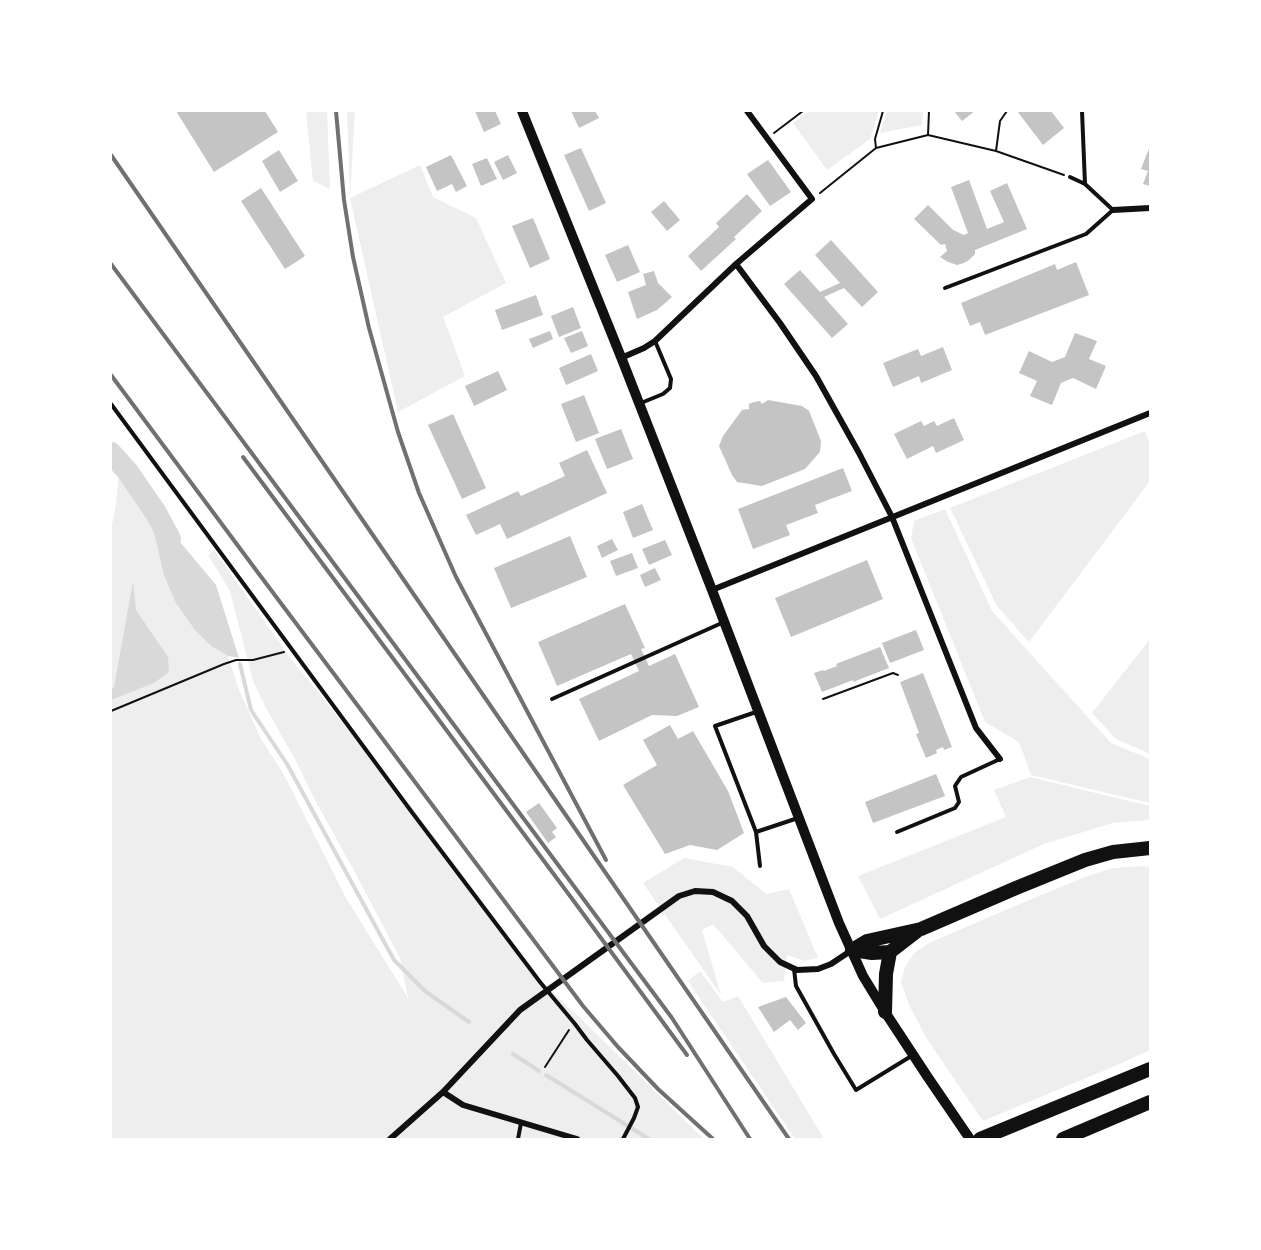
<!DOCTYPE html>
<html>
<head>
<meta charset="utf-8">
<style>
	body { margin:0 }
	#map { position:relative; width:1261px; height:1250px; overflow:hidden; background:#fff; font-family:Bitter,serif }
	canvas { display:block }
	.frame { position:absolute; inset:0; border:112px solid #fff; pointer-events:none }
</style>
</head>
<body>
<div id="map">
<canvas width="1261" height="1250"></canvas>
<div class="frame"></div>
</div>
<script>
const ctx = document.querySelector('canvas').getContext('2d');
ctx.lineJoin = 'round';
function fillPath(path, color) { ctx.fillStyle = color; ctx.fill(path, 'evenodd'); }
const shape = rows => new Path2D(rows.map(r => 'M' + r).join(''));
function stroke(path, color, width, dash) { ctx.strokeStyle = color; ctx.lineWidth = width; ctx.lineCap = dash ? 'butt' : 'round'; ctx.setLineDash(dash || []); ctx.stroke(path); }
fillPath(shape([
	[306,111,327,111,330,189,313,181],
	[347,111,355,111,350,198,420,165,433,197,476,218,506,283,443,317,465,376,398,412,350,198],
	[809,111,879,111,870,139,827,170,793,123],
	[887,111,923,111,922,125,880,133],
	[1145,431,1150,445,1150,481,1029,642,997,606,950,508],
	[119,471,155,521,154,532,211,646,228,656,239,690,261,739,283,773,346,898,408,998,400,958,352,867,316,802,295,759,266,708,253,681,230,591,208,555,214,550,291,659,414,810,541,980,704,1139,111,1139,111,530,116,504],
	[945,509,992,611,1111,743,1150,759,1150,803,1031,775,1019,742,985,722,911,538,914,521],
	[1150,639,1150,754,1116,739,1092,713],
	[1030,777,1150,806,1150,820,1113,823,1044,844,880,919,858,876,1006,817,994,790],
	[684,858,733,867,766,894,789,889,818,958,804,961,787,955,784,981,763,983,713,924,702,930,721,995,643,883],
	[1142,866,1150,867,1150,1050,1115,1066,983,1121,927,1039,909,1005,901,982,905,967,914,953,929,943,1022,903,1090,875,1113,868],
	[700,971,723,1002,738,996,824,1139,795,1139,688,981]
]), '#eee');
fillPath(shape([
	[156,513,216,585,239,658,228,656,211,646,195,630,176,603,164,575,154,532],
	[133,582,136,610,168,657,169,672,154,683,111,700,111,690,114,687]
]), '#d9d9d9');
stroke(shape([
	[240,664,251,710,287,764,394,960,425,991,469,1022],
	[513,1054,539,1071],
	[546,1075,649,1139]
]), '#d9d9d9', 4);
stroke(shape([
	[111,453,128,472,156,513,170,539]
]), '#d9d9d9', 22);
fillPath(shape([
	[176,111,265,111,278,132,214,172],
	[475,111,495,111,501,124,484,132],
	[571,111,595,111,599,118,579,128],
	[954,111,975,111,962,121],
	[1017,111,1051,111,1064,128,1043,145],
	[1150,146,1150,186,1143,184,1148,171,1141,169],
	[581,148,606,203,589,211,564,155],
	[279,150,298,181,280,192,262,161],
	[451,155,467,186,456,192,452,184,437,191,426,167],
	[508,155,517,173,503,180,494,162],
	[487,158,497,179,481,186,472,164],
	[768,160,791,192,770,206,747,174],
	[969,180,987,229,1004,222,990,191,1007,183,1027,229,975,250,975,254,969,260,964,263,957,265,948,262,940,257,947,251,945,244,941,245,914,219,928,205,953,230,964,235,968,233,951,187],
	[261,188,305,256,285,269,241,201],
	[747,194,762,211,734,237,736,239,701,271,688,256,719,227,716,223],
	[664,201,680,220,667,231,651,212],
	[533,218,550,259,530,268,512,226],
	[831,240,878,292,862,307,844,288,824,297,848,324,832,338,784,284,800,270,820,292,840,283,815,255],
	[628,245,640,272,617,282,605,255],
	[1076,262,1089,295,985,335,980,322,970,326,961,303,1055,264,1057,270],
	[654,271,658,283,672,297,657,310,637,319,628,292,646,285,643,274],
	[536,295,543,315,502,330,495,310],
	[573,307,581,328,559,337,551,316],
	[550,331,553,339,533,348,529,339],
	[582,331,588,346,571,353,564,338],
	[1075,333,1097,341,1089,359,1106,366,1096,389,1073,378,1061,383,1052,405,1030,396,1037,381,1019,373,1029,351,1052,362,1065,357],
	[943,347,952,370,921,383,919,376,893,387,883,363,918,349,921,356],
	[591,354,598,371,566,385,559,368],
	[498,371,507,390,474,406,465,386],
	[584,395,599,433,576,442,561,404],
	[768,400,802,406,809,411,821,441,820,452,805,469,762,486,737,482,732,475,719,446,723,436,742,410,749,409,749,404,754,402,760,401,762,404],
	[453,414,486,488,462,499,428,425],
	[954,418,964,440,936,453,933,446,907,459,894,434,921,421,924,426,934,421,937,426],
	[621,429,633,459,607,469,595,439],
	[587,450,607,493,507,539,500,524,476,535,466,515,518,491,521,496,565,476,559,463],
	[843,468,852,491,815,505,818,513,786,525,790,535,753,549,738,509],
	[642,504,653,530,633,538,623,512],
	[570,536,587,577,511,608,494,568],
	[612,539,618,550,602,558,597,546],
	[665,540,672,555,649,565,642,549],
	[632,553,638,568,616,576,610,561],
	[867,560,883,599,791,637,775,598],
	[655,568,661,580,645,587,640,575],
	[625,604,645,648,641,649,649,666,675,654,699,707,677,716,652,715,599,741,579,699,639,671,631,654,557,686,538,642],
	[916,630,924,650,890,663,882,643],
	[880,647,889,668,853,682,853,680,822,692,814,673,823,670,824,671,837,666,836,664],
	[923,673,952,747,944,750,943,747,936,750,937,753,926,758,916,734,919,733,900,682],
	[670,725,678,739,693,731,728,791,744,833,717,850,690,845,665,854,623,785,657,765,643,740],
	[936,774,945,796,873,823,865,802],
	[539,803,557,828,552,832,556,837,548,843,526,812],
	[786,997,806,1023,798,1030,790,1020,774,1032,758,1007]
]), '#c4c4c4');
stroke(shape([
	[774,133,803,111],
	[928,135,929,111],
	[876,148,875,139,883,111],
	[996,151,1000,121,1007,111],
	[820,193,876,148,928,135,996,151,1064,175],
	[823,699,893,673,898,675],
	[111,711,224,664,236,660,253,660,284,652],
	[545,1067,569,1030]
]), '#111', 2);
stroke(shape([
	[1082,111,1085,184],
	[945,288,1086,234,1113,210,1085,184,1070,177],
	[641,403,663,394,670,388,671,379,655,341],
	[111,404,411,811,540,982,575,1024,587,1040,618,1076,635,1098,638,1107,634,1118,623,1139],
	[552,699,724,622],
	[756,712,715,726,756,832,760,866],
	[756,832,798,818],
	[897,832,955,808,959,802,955,786,961,777,1000,759],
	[794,969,796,986,834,1054,856,1090,913,1055],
	[518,1139,521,1123]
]), '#111', 4);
stroke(shape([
	[1113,210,1150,208],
	[736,264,780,323,816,376,859,453,892,517,976,728,1000,759],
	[621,358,644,348,655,341,736,264,812,199,747,111],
	[712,590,1150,413],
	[443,1092,463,1105,577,1139],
	[390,1139,443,1092,520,1010,679,896,695,891,713,892,732,901,747,916,764,946,780,962,797,970,818,969,831,964,852,950]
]), '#111', 6);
stroke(shape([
	[522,111,623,362,712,590,839,923,863,976,885,1012,927,1076,970,1139]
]), '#111', 10);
stroke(shape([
	[852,950,867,941,921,929,1016,888,1085,860,1113,852,1150,848],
	[852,950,872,953,890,952],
	[885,1012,886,974,890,952,916,932],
	[980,1139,1150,1069],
	[1063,1139,1150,1102]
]), '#111', 14);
stroke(shape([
	[336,111,344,200,353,257,369,328,398,432,419,493,456,577,606,860],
	[111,155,789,1139],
	[111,264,672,1018,750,1139],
	[111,375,256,570,583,1006,618,1047,658,1089,713,1139],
	[243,457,573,900,687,1055]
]), '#707070', 4);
</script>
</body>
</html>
